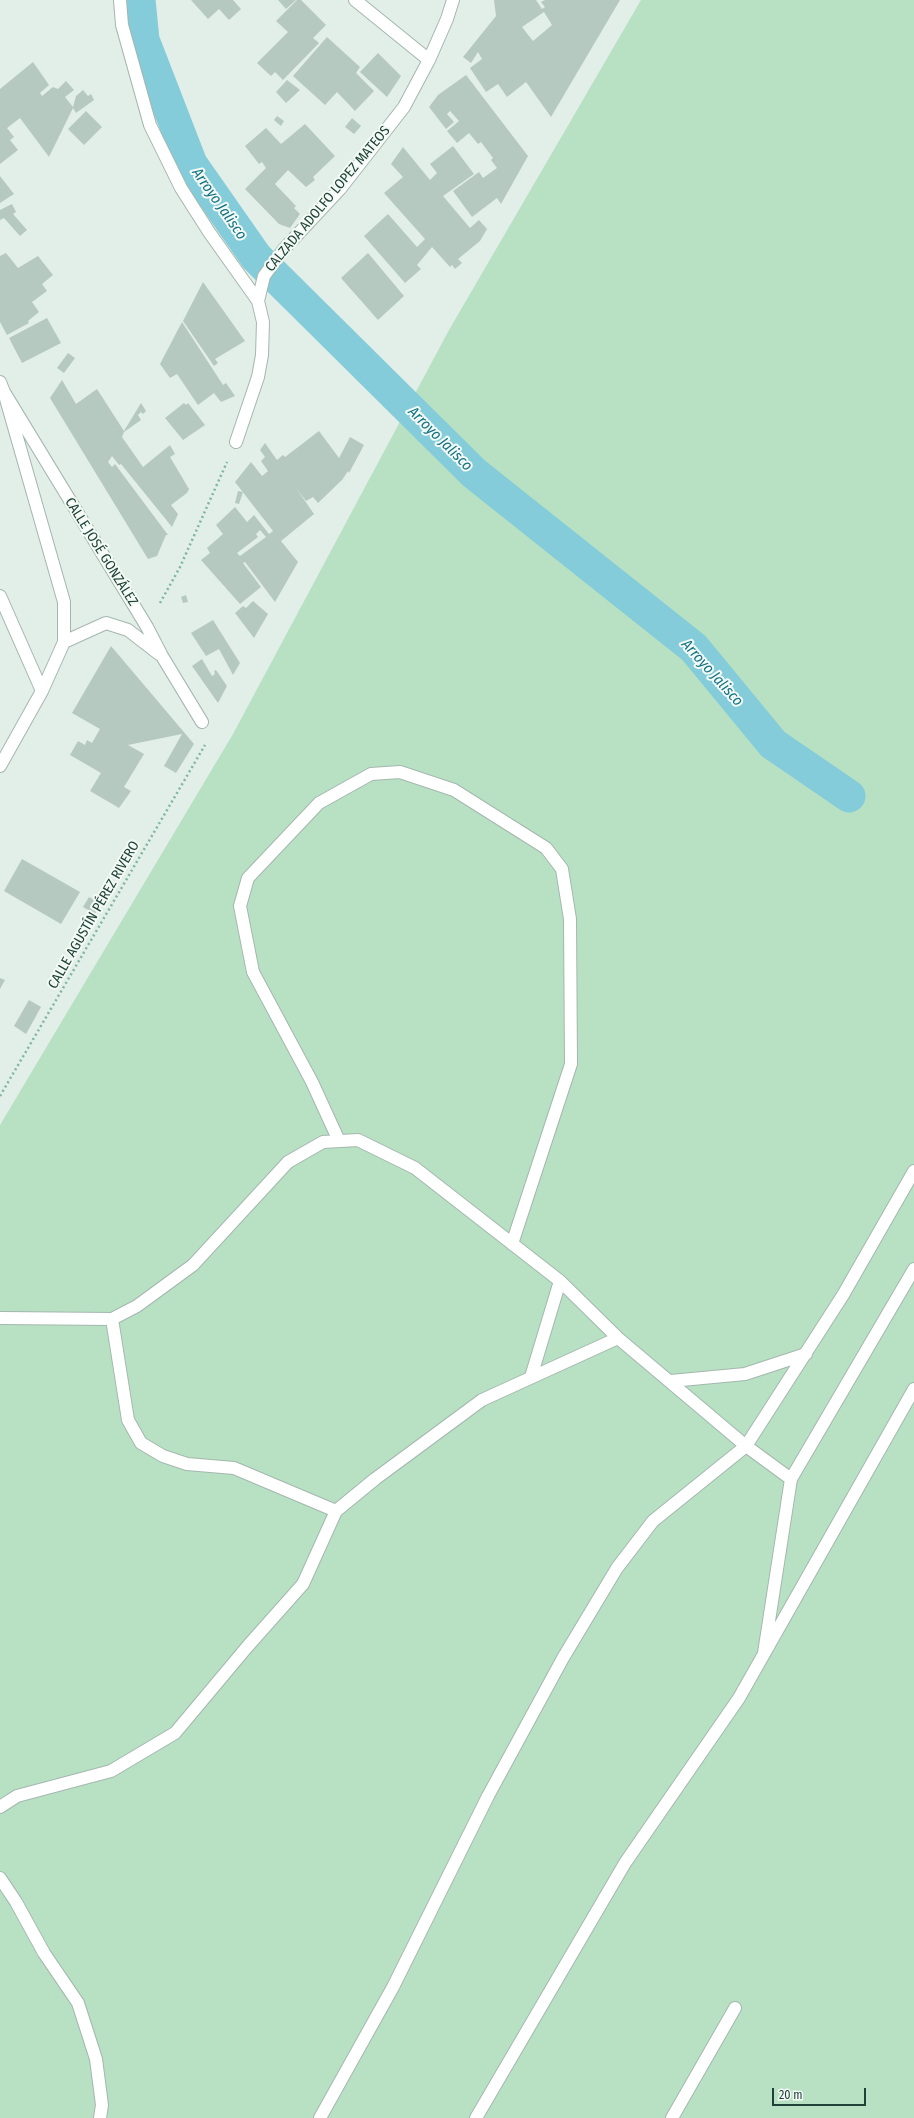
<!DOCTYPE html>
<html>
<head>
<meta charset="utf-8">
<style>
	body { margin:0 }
	#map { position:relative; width:914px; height:2118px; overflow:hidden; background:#e2eee8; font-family:"Fira Sans Condensed",sans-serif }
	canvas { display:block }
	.scale { position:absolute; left:772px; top:2088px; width:94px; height:18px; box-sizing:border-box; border:2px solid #1f4137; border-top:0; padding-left:5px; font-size:12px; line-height:14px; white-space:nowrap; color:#1f4137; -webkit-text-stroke:3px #f3faf6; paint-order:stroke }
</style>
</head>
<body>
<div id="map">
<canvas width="914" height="2118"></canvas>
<div class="scale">20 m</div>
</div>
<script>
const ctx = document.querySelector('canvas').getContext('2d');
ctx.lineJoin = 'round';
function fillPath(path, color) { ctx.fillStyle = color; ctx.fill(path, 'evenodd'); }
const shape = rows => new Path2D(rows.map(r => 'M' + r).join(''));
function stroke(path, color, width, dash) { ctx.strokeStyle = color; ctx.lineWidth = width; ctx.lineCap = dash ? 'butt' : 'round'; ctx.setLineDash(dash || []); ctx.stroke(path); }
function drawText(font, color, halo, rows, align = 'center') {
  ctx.font = font + ' "Fira Sans Condensed",sans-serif'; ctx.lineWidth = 4; ctx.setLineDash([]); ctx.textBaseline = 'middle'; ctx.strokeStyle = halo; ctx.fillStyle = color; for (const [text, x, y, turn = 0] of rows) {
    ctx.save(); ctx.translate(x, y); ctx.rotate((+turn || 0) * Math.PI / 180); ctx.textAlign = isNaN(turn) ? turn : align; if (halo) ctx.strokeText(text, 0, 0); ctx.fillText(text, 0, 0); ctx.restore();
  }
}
fillPath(shape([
	[641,0,914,0,914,2118,0,2118,0,1125,233,734,449,330]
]), '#b8e1c3');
stroke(shape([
	[139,0,143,40,191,164,256,257,474,473,694,648,773,744,849,796]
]), '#84ccd9', 33);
fillPath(shape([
	[191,0,233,0,241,9,229,20,219,9,208,19],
	[278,0,296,0,286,9],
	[297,0,301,0,326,25,313,38,319,43,283,80,275,72,271,76,257,63,288,32,276,21],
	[494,0,536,0,542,9,545,7,541,2,545,0,620,0,551,117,526,82,507,97,498,84,486,92,470,68,482,59,478,52,471,63,463,57,496,16],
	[544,12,552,25,533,41,522,27],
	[327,37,360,67,356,73,374,91,355,111,337,92,325,105,293,76],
	[378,53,401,76,387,97,360,72],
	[33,62,49,85,40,93,42,96,53,87,58,89,66,81,74,90,65,97,73,107,76,96,83,90,88,96,91,94,94,100,76,113,73,108,49,157,20,118,7,128,14,137,10,140,18,150,0,164,0,89],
	[466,75,528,156,501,204,497,198,472,217,453,191,479,172,483,178,497,168,491,160,493,158,481,142,478,144,469,133,457,143,447,131,459,121,450,111,447,114,454,122,446,129,429,107,438,95],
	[287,80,300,90,286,103,276,92],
	[86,111,102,127,84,145,68,129],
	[277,116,284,121,281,126,274,120],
	[352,118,361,126,354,134,345,127],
	[305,124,335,156,313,177,315,180,306,187,288,170,275,184,296,206,294,208,300,214,290,228,279,224,245,189,266,168,262,162,259,164,245,146,266,128,281,144],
	[453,146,474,174,443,196,470,228,479,220,487,229,480,241,458,259,462,263,455,269,452,265,450,267,432,247,417,265,421,269,405,283,364,236,388,214,417,247,425,239,384,193,403,177,391,164,403,147,430,180,437,173,430,164],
	[0,176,14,194,0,203],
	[12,204,16,212,13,214,27,230,20,236,4,218,0,220,0,210],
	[6,253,18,268,38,256,53,275,42,284,47,291,32,302,39,312,28,321,29,323,7,335,0,322,0,256],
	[368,253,404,296,378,320,341,278],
	[203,282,245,341,215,359,218,363,214,366,183,321],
	[47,318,61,343,22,363,9,338],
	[182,322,223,385,226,383,235,396,221,402,214,393,198,405,177,374,170,378,160,364],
	[68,353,75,358,64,373,57,368],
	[62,380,76,404,97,389,124,431,141,403,146,411,143,414,141,412,138,415,141,420,124,432,122,437,143,467,170,445,175,454,170,457,189,489,187,493,171,505,178,514,172,527,121,464,119,465,112,456,108,462,112,467,115,464,168,535,166,535,157,556,148,559,50,398],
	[184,403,186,405,188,403,205,425,183,440,165,418],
	[319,431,339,458,350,437,364,445,349,473,348,471,342,480,318,503,313,497,306,501,296,488,314,514,281,541,298,562,275,602,245,562,243,563,261,587,240,604,201,560,210,553,207,548,223,534,216,525,235,507,247,522,254,515,269,534,273,531,235,482,251,462,262,476,268,471,261,461,265,457,260,450,265,443,277,460,283,455,285,457],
	[260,530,266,537,240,556,237,553,258,537,256,534],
	[238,491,243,492,239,504,235,503],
	[186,595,188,602,183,603,181,597],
	[253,601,268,614,254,638,235,613,243,606,246,608],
	[213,620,240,663,233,675,219,649,206,656,191,633],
	[111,646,194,744,176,773,164,766,182,734,128,745,144,754,124,787,131,791,119,808,90,791,101,773,70,755,78,741,85,745,87,740,92,743,100,729,72,713],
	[202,659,212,676,215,674,214,671,216,670,227,686,218,703,192,666],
	[22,859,80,892,61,924,4,891],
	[89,897,101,904,95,914,83,907],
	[0,978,5,980,0,989],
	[29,1000,41,1007,26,1034,14,1026]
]), '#b6c9c1');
const service = shape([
	[339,1141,312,1082,253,972,240,906,248,878,319,803,371,774,400,772,454,790,546,848,562,869,570,919,571,1064,512,1244],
	[0,1318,112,1319,137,1306,193,1265,288,1162,323,1142,358,1140,415,1168,560,1281,618,1338,746,1446,791,1479,764,1653],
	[112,1319,128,1420,141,1443,163,1456,187,1464,234,1468,336,1511],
	[531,1377,560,1281],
	[671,1381,745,1374,806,1354],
	[791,1479,914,1269],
	[0,1807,17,1796,111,1771,175,1733,247,1647,303,1584,336,1511,375,1479,482,1400,618,1338],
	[0,1878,16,1902,44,1953,78,2003,96,2059,102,2105,100,2118],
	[320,2118,393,1987,488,1796,563,1658,617,1568,653,1521,746,1446,843,1295,914,1171],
	[476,2118,625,1863,739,1698,914,1389],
	[672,2118,735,2008]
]);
const minor = shape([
	[120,0,122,25,150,125,181,188,209,232,258,301],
	[355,0,429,60],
	[0,382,4,392,147,627,162,656,202,722],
	[236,442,258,377,262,355,263,322,258,301,264,276,284,249,340,189,404,107,429,60,447,19,453,0],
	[0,596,42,691],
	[64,642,106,623,128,630,159,654],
	[0,766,42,691,64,642,64,602,4,392]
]);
stroke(service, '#a4b7af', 14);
stroke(minor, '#a4b7af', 14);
stroke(shape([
	[160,603,180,567,227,462],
	[0,1096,205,745]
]), '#7eb5a3', 2.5, [2, 3]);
stroke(service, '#fff', 12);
stroke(minor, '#fff', 12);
drawText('14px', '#1f4137', '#f3faf6', [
	["CALZADA ADOLFO LOPEZ MATEOS",328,199,-50],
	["CALLE JOSÉ GONZÁLEZ",101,552,58],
	["CALLE AGUSTÍN PÉREZ RIVERO",94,915,-60]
]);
drawText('italic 15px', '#137283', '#f3faf6', [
	["Arroyo Jalisco",219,204,55],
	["Arroyo Jalisco",440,439,45],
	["Arroyo Jalisco",712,673,48]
]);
</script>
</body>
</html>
